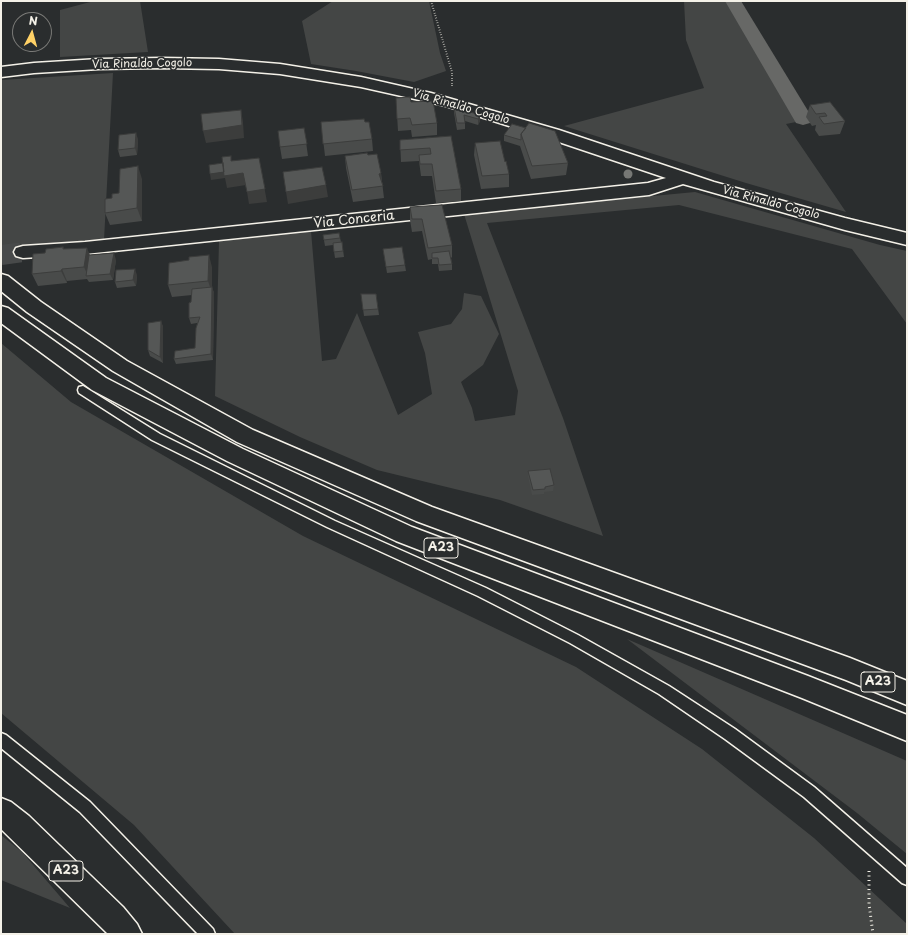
<!DOCTYPE html>
<html>
<head>
<meta charset="utf-8">
<style>
	body { margin:0 }
	#map { position:relative; width:908px; height:935px; overflow:hidden; background:#2a2d2e; font-family:"Playpen Sans",sans-serif }
	canvas { display:block }
	.frame { position:absolute; inset:0; border:2px solid #f4f1e8; pointer-events:none }
	.north { position:absolute; left:12px; top:12px; width:40px; height:40px; box-sizing:border-box; background:#2a2d2e; border:1px solid #7b7b78; border-radius:50%; rotate:6deg; font-size:11px; font-weight:700; line-height:16px; text-align:center; color:#f4f1e8 }
	.north::after { content:''; display:block; margin:auto; width:14px; height:18px; background:#ffd166; clip-path:polygon(50% 0,100% 100%,50% 72%,0 100%) }
</style>
</head>
<body>
<div id="map">
<canvas width="908" height="935"></canvas>
<div class="frame"></div>
<div class="north">N</div>
</div>
<script>
const ctx = document.querySelector('canvas').getContext('2d');
ctx.lineJoin = 'round';
function fillPath(path, color) { ctx.fillStyle = color; ctx.fill(path, 'evenodd'); }
const shape = rows => new Path2D(rows.map(r => 'M' + r).join(''));
function stroke(path, color, width, dash) { ctx.strokeStyle = color; ctx.lineWidth = width; ctx.lineCap = dash ? 'butt' : 'round'; ctx.setLineDash(dash || []); ctx.stroke(path); }
function drawText(font, color, halo, rows, align = 'center') {
  ctx.font = font + ' "Playpen Sans",sans-serif'; ctx.lineWidth = 3.5; ctx.setLineDash([]); ctx.textBaseline = 'middle'; ctx.strokeStyle = halo; ctx.fillStyle = color; for (const [text, x, y, turn = 0] of rows) {
    ctx.save(); ctx.translate(x, y); ctx.rotate((+turn || 0) * Math.PI / 180); ctx.textAlign = isNaN(turn) ? turn : align; if (halo) ctx.strokeText(text, 0, 0); ctx.fillText(text, 0, 0); ctx.restore();
  }
}
fillPath(shape([
	[94,1,140,1,148,52,60,57,60,10],
	[333,1,429,1,440,53,446,71,414,82,356,71,311,64,302,21],
	[684,1,726,1,801,121,786,124,846,212,746,183,564,126,704,88,686,40],
	[113,73,104,240,1,248,1,80],
	[695,192,880,245,907,251,907,324,852,249,679,205,487,223,563,418,603,536,500,500,377,470,300,437,215,396,219,241,311,231,322,361,336,359,357,313,398,415,432,394,425,353,418,332,451,324,462,309,464,293,481,296,499,334,483,365,461,382,472,408,475,421,515,415,518,391,464,214],
	[1,343,71,402,303,536,576,667,702,749,814,838,907,924,907,934,235,934,134,825,1,713],
	[627,639,907,761,907,854,857,813],
	[1,835,22,852,70,908,1,880]
]), '#444645');
fillPath(shape([
	[725,1,741,1,813,119,810,123,803,125,796,123,725,1]
]), '#676866');
stroke(shape([
	[1,255,23,252]
]), '#484a4a', 20, [20, 10]);
const lane = shape([
	[83,386,160,434,335,521,486,588,578,635,669,686,735,729,814,787,907,868,907,885,902,883,804,797,725,739,659,694,570,643,478,596,327,527,152,440,79,393,78,390,79,387,83,386],
	[1,733,6,735,90,802,213,929,215,934,198,934,80,812,1,748,1,733]
]);
const street = shape([
	[162,58,219,59,280,64,361,77,431,93,559,130,714,182,845,218,907,233,907,245,845,230,683,184,649,195,85,254,23,258,16,256,14,252,16,248,23,246,85,242,648,183,666,178,547,138,446,106,361,87,280,74,219,69,162,68,99,69,34,73,1,77,1,67,34,63,99,59,162,58]
]);
const highway = shape([
	[1,274,8,276,41,302,127,361,253,430,432,507,850,658,907,681,907,705,846,680,416,521,237,442,113,371,27,312,1,291,1,274],
	[1,306,8,308,106,378,243,449,412,527,808,676,907,715,907,741,802,698,396,541,227,461,92,390,1,323,1,306],
	[1,798,11,802,29,816,123,907,137,924,142,934,108,934,1,829,1,798]
]);
stroke(lane, '#f4f1e8', 3);
stroke(street, '#f4f1e8', 3);
stroke(highway, '#f4f1e8', 3);
stroke(shape([
	[431,1,452,72,452,87]
]), '#f4f1e8', 2, [0.5, 2]);
stroke(shape([
	[869,871,869,904,873,934]
]), '#f4f1e8', 3, [1, 3.5]);
fillPath(lane, '#2a2d2e');
fillPath(street, '#2a2d2e');
fillPath(highway, '#2a2d2e');
ctx.fillStyle = '#777875';
for (const [x, y] of [
	[628,174]
]) { ctx.beginPath(); ctx.arc(x, y, 4.5, 0, 2 * Math.PI); ctx.fill(); }
fillPath(shape([
	[396,98,411,102,437,123,437,135,412,137,411,130,398,131],
	[810,105,845,121,840,134,819,136,815,130,816,125,812,126,806,117],
	[454,107,480,115,480,121,478,125,465,121,465,129,457,130,454,113],
	[321,122,365,122,372,139,373,151,325,156],
	[512,124,568,163,566,175,531,179,520,146,504,141,504,135],
	[304,128,308,156,282,159,280,147],
	[451,136,461,189,461,201,436,203,432,176,421,176,419,161,401,162,400,140],
	[138,139,137,155,120,157,118,150],
	[475,143,505,162,509,174,509,187,481,189,474,155],
	[368,155,381,173,384,198,353,202,346,168,345,156],
	[142,179,142,221,110,225,105,213,119,193],
	[410,207,452,245,452,257,451,258,452,264,452,270,439,271,438,264,432,264,432,259,428,260,422,231,412,232,410,220],
	[339,233,341,242,342,242,344,257,335,258,333,245,325,246,323,235],
	[63,247,64,249,90,255,116,260,113,280,89,282,87,279,67,281,67,283,38,286,32,274,45,253],
	[383,249,405,265,406,271,387,273],
	[212,267,212,287,214,293,213,360,176,364,174,359,195,348,197,323,191,324,189,318,192,295,172,297,168,285],
	[137,275,136,286,117,288,115,282],
	[361,294,376,294,379,315,364,316],
	[161,321,163,327,163,363,150,356,148,350],
	[528,471,554,485,553,491,544,492,544,494,532,495,528,476]
]), '#494b4a');
fillPath(shape([
	[241,110,243,122,244,138,206,143,203,131],
	[480,115,480,121,478,125,478,119],
	[136,133,138,139,137,155,135,148],
	[259,158,267,202,249,204,247,192],
	[138,166,142,179,142,221,137,208],
	[225,172,243,173,246,185,227,188,225,178,211,180,210,174],
	[381,173,382,185,379,174],
	[326,185,328,197,288,204,286,192],
	[87,248,92,260,88,276,84,267],
	[114,253,116,260,113,280,110,274],
	[209,255,212,267,212,293,208,281],
	[62,269,67,281,67,283,61,271],
	[135,269,137,275,136,286,133,280],
	[212,287,214,293,213,360,211,354],
	[161,321,163,327,163,363,160,357]
]), '#3c3d3c');
const building = shape([
	[410,97,411,102,433,101,437,123,412,125,410,118,397,119,396,98,410,97],
	[830,102,845,121,824,124,819,117,827,116,825,113,816,114,810,105,830,102],
	[454,107,480,115,478,119,464,115,465,123,457,123,454,107],
	[241,110,242,125,203,131,201,114,241,110],
	[364,119,365,122,369,122,372,139,323,144,321,122,364,119],
	[529,123,555,131,568,163,532,166,521,134,529,123],
	[512,124,526,128,521,134,521,140,504,135,512,124],
	[304,128,307,144,280,147,278,131,304,128],
	[136,133,135,148,118,150,119,135,136,133],
	[451,136,461,189,436,191,432,164,420,164,419,155,431,154,430,148,400,150,400,140,451,136],
	[500,141,505,162,506,161,509,174,482,176,475,143,500,141],
	[367,153,368,155,377,154,381,173,379,174,383,186,352,190,345,156,367,153],
	[231,156,231,161,259,158,265,189,247,192,243,173,224,176,222,157,231,156],
	[223,163,224,172,210,174,209,165,223,163],
	[138,166,137,208,105,213,105,199,112,198,112,194,119,193,120,169,138,166],
	[322,167,326,185,286,192,283,172,322,167],
	[442,205,452,245,428,248,422,219,412,219,410,207,442,205],
	[339,233,340,238,324,240,323,235,339,233],
	[342,242,343,251,334,252,333,243,342,242],
	[63,247,63,249,87,248,84,267,62,269,61,271,32,274,33,254,45,253,46,249,63,247],
	[402,247,405,265,386,267,383,249,402,247],
	[449,251,452,264,439,265,438,258,432,258,432,253,449,251],
	[114,253,110,274,86,276,89,255,114,253],
	[209,255,208,281,168,285,169,263,189,260,189,257,209,255],
	[135,269,133,280,115,282,116,270,135,269],
	[212,287,211,354,174,359,175,351,195,348,196,328,200,317,189,318,189,303,191,302,192,289,212,287],
	[361,294,376,294,378,309,363,310,361,294],
	[161,321,160,357,148,350,148,323,161,321],
	[550,469,554,485,545,487,545,489,533,490,528,471,550,469]
]);
fillPath(building, '#555756');
stroke(building, '#3c3d3c', 1);
drawText('11px', '#f4f1e8', '#2a2d2e', [
	["Via Rinaldo Cogolo",142,64,-1],
	["Via Rinaldo Cogolo",461,107,16],
	["Via Rinaldo Cogolo",771,203,15]
]);
for (const [x, y, w] of [
	[441,548,34],
	[878,682,34],
	[66,871,34]
]) { const box = new Path2D(); box.roundRect(x - w / 2, y - 10, w, 20, 3); ctx.fillStyle = '#2a2d2e'; ctx.fill(box); stroke(box, '#f4f1e8', 1); }
drawText('bold 12px', '#f4f1e8', null, [
	["A23",441,548],
	["A23",878,682],
	["A23",66,871]
]);
drawText('13px', '#f4f1e8', '#2a2d2e', [
	["Via Conceria",354,220,-6]
]);
</script>
</body>
</html>
